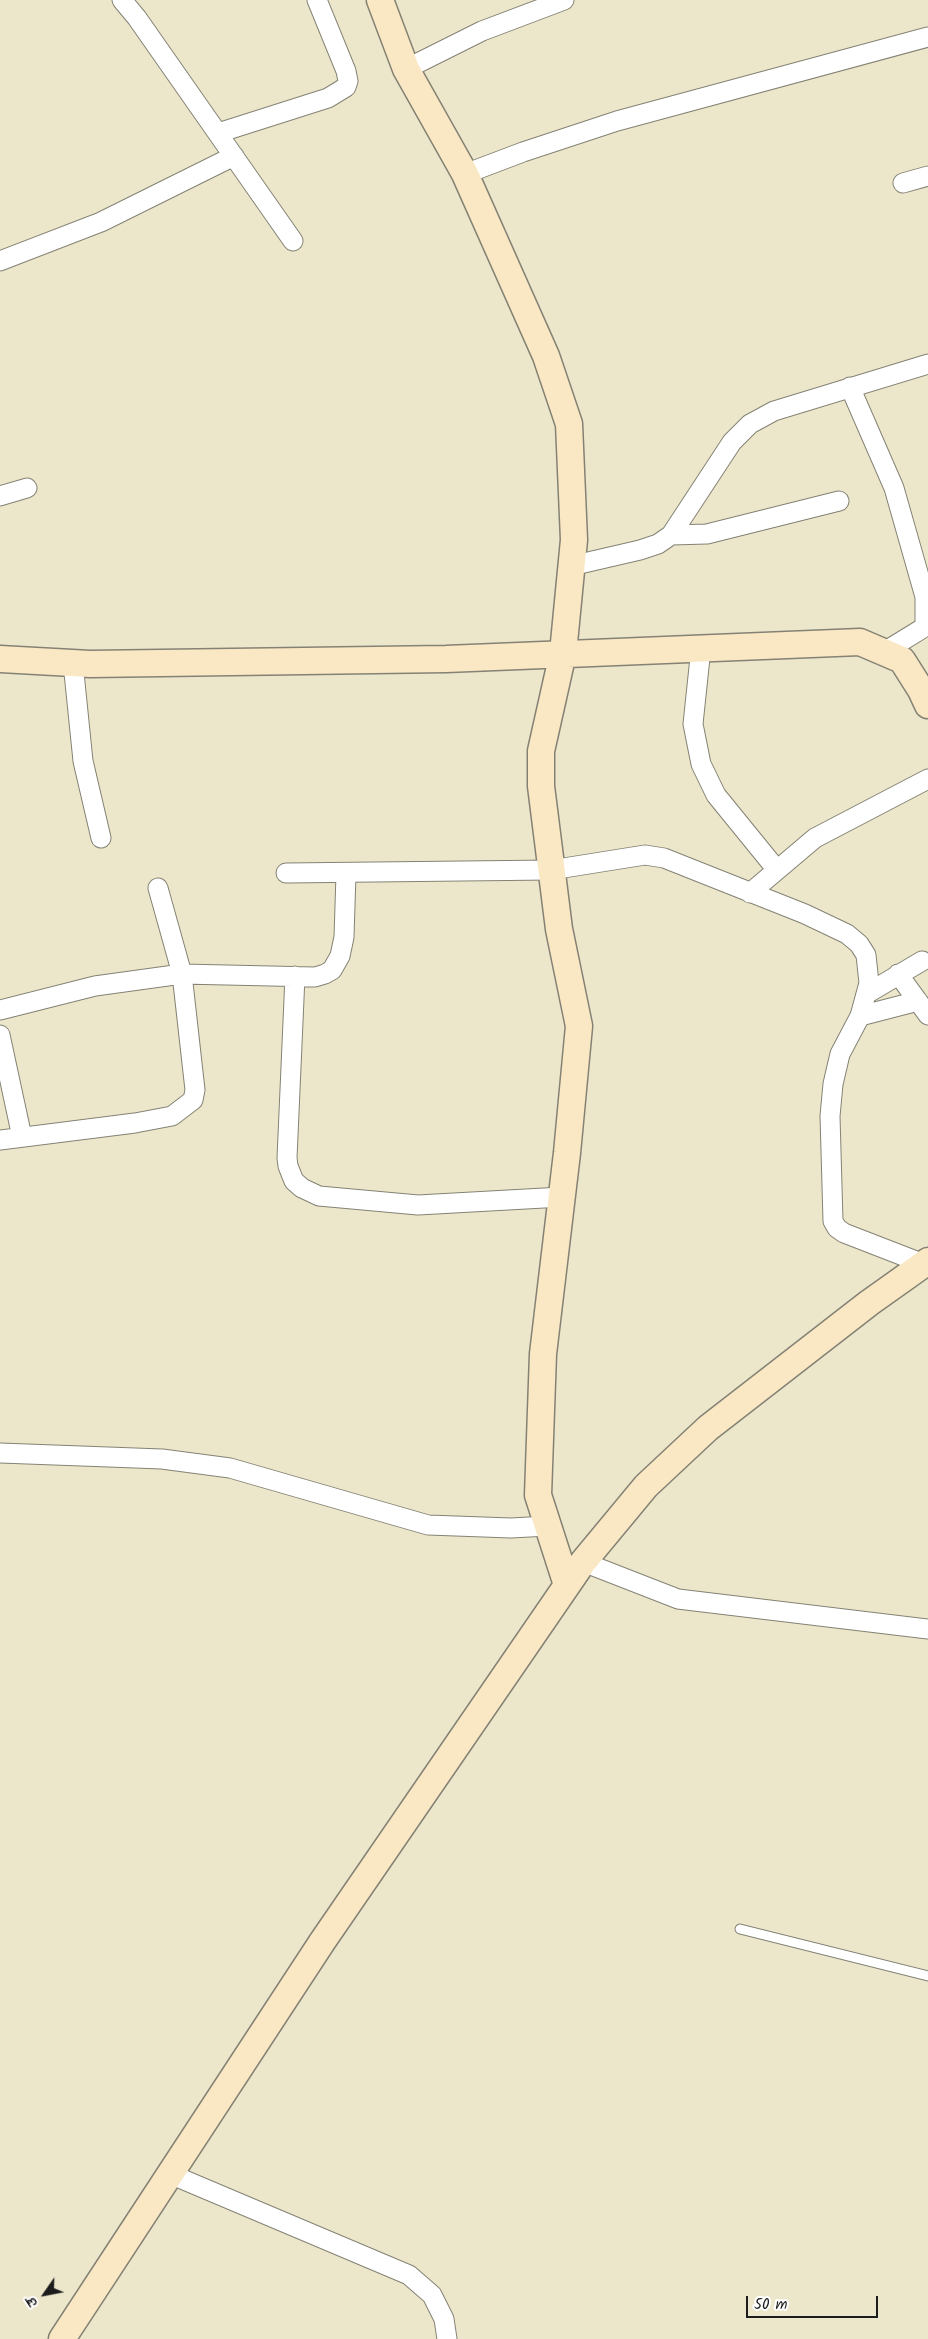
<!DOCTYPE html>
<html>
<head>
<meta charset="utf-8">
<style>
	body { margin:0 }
	#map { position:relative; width:928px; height:2339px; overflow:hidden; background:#ece7cb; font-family:Kalam,"Playpen Sans Deva",sans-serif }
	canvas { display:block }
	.north { position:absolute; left:20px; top:2269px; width:50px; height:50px; -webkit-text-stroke:4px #fff; paint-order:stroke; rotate:237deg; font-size:14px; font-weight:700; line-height:20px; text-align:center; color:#1c1c1c }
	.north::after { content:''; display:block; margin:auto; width:18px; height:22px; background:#1c1c1c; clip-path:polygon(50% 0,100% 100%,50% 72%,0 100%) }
	.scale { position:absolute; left:746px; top:2296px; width:132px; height:22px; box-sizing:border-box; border:2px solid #1c1c1c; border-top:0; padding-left:6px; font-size:15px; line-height:18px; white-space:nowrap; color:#1c1c1c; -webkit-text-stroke:4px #fff; paint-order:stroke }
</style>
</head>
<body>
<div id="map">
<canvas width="928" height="2339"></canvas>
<div class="north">उ</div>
<div class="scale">50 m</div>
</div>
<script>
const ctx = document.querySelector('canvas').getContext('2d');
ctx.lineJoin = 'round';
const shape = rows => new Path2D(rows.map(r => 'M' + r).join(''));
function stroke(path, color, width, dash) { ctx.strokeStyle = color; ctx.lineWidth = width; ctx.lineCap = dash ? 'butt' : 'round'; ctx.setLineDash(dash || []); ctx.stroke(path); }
const lane = shape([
	[740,1929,928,1976]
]);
const street = shape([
	[122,0,137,18,293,241],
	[406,69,482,31,564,0],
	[218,133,328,98,346,87,348,81,346,71,317,0],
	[465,174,523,152,617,121,928,37],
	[903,183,928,176],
	[0,261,101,222,234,156],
	[850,387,894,488,925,597,925,627],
	[0,496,27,488],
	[671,535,707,534,839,501],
	[571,566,640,550,658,544,671,535,732,442,750,424,774,411,928,364],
	[701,648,693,724,701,764,716,795,777,870],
	[884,652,928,625],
	[73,663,83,761,101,838],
	[286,873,551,870,645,855,664,858,805,914,847,934,859,944,866,955,869,983,860,1016,840,1054,833,1084,830,1116,833,1221,837,1228,844,1233,924,1264],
	[750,893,815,838,928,779],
	[898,974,928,1015],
	[295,976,287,1158,288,1166,294,1181,302,1188,319,1196,418,1205,562,1197],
	[868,993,922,961],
	[0,1010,95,986,182,974,315,977,325,974,332,970,340,956,344,937,346,874],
	[860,1016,918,1001],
	[0,1035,22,1137],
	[0,1140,135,1123,172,1116,193,1100,195,1090,182,974,158,888],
	[0,1453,162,1459,230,1468,428,1525,511,1528,548,1526],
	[583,1562,678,1599,928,1629],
	[170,2174,409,2275,432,2295,444,2319,447,2339]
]);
const secondary = shape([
	[380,0,406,69,465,174,546,356,569,424,574,540,563,653,541,751,541,786,559,929,579,1026,567,1153,543,1354,538,1495,567,1585],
	[0,659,90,664,446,659,860,642,902,660,921,690,928,705],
	[62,2339,322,1942,583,1562,646,1486,708,1428,869,1303,928,1261]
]);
stroke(lane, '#848274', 11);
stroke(street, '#848274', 21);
stroke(secondary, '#848274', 29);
stroke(lane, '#fff', 9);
stroke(street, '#fff', 19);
stroke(secondary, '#fae7c3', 26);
</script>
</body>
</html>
